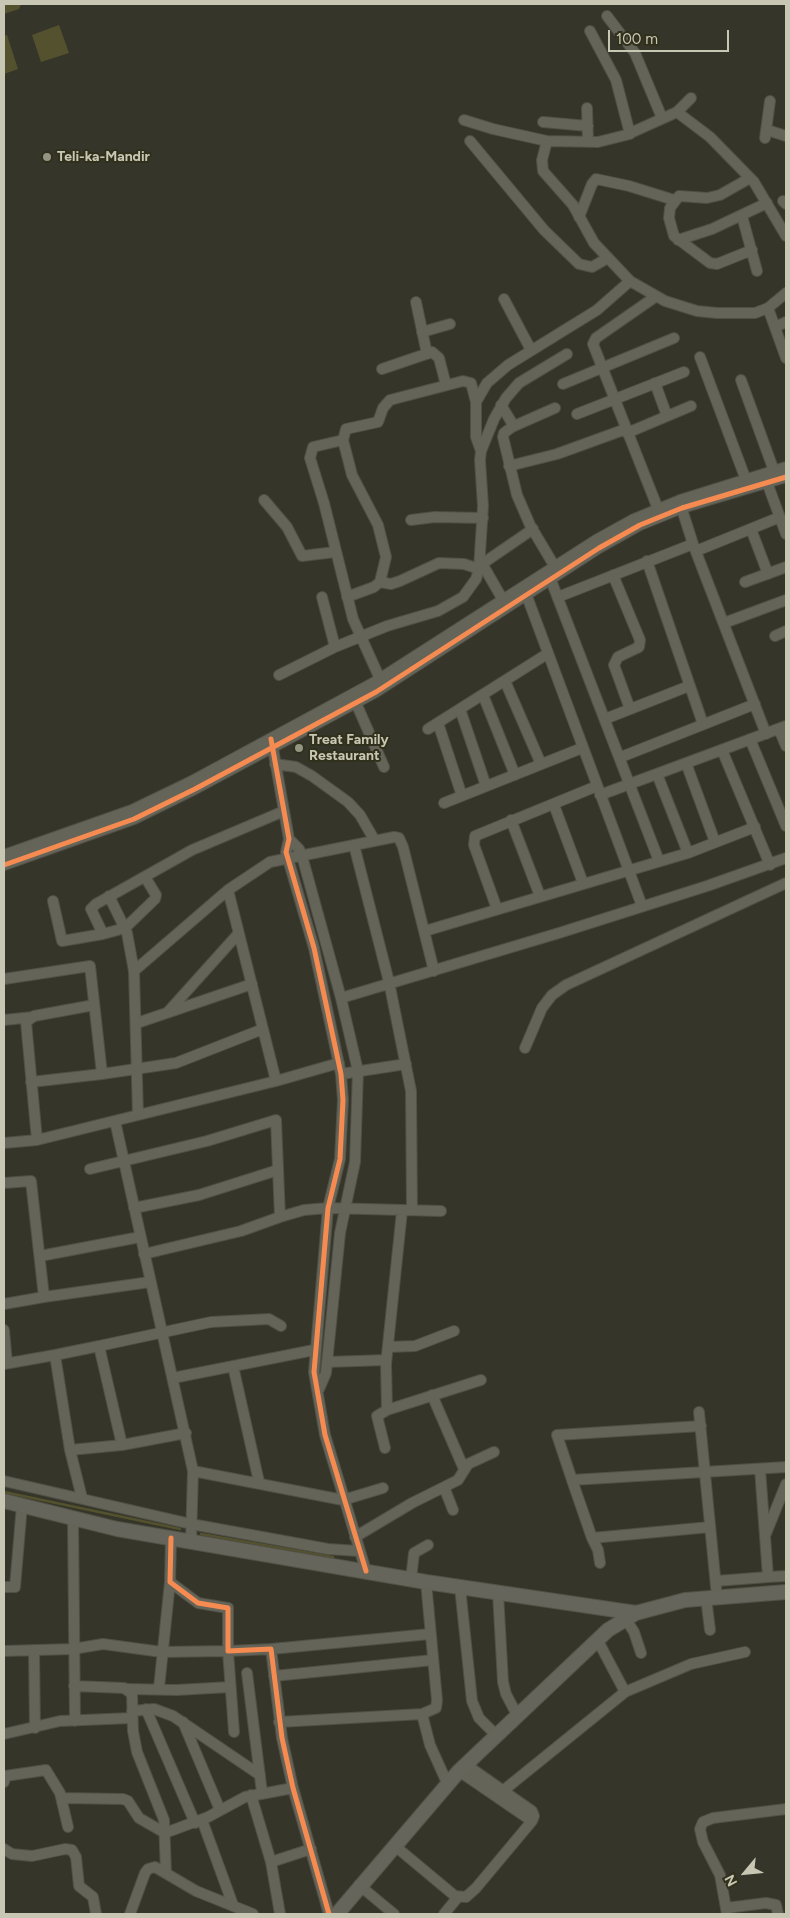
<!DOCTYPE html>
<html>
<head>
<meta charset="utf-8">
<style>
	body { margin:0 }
	#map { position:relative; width:790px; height:1918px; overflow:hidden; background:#353529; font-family:Figtree,sans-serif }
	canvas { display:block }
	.frame { position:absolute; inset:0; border:5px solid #c7c7b3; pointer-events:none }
	.north { position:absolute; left:720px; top:1848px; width:50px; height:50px; -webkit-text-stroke:4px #31301c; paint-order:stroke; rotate:242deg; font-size:14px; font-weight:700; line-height:20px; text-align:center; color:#c7c7b3 }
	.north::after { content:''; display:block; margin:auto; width:18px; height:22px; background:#c7c7b3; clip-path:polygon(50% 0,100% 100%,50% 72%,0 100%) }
	.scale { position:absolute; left:608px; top:30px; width:121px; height:22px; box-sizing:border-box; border:2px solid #c7c7b3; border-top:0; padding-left:6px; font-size:15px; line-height:18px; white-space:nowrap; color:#c7c7b3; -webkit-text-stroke:4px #31301c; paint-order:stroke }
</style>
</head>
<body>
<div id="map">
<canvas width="790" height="1918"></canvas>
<div class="frame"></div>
<div class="north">N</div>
<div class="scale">100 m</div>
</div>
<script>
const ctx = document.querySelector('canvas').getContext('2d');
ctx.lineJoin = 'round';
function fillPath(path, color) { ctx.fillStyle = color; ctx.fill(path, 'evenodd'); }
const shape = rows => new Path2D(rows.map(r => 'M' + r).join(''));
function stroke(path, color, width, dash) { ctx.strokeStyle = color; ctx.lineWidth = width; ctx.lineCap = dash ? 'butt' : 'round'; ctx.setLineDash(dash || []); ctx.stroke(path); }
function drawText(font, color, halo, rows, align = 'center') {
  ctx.font = font + ' Figtree,sans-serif'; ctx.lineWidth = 4; ctx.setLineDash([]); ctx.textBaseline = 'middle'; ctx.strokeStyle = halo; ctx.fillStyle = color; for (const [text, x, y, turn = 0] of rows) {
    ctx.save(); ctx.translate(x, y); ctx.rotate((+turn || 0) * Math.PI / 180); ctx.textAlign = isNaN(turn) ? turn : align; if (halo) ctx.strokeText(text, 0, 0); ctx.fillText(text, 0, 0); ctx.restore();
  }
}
fillPath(shape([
	[4,4,21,4,19,9,4,14],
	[59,25,69,53,41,62,32,35],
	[7,35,18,69,4,74,4,36]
]), '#54522e');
stroke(shape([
	[4,1492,180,1529],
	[201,1534,333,1557]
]), '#54522e', 2.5);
const minor = shape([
	[607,16,635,53,662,118],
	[590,31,616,80,630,134],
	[587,108,588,142],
	[677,112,691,98],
	[464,120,493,129,547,141,598,142,626,135,677,112,710,137,754,182,786,236],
	[543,122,588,126],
	[767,130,786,136],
	[765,138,770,101],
	[470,141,544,230,579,264,592,267,606,259],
	[547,141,542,160,543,171,573,205,594,243,630,281,665,301,697,311,717,313,755,313,768,308,786,293],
	[750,178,720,195,707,198,679,196,670,208,669,218,674,236,710,263,717,264,752,250],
	[783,201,786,204],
	[742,216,757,271],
	[579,217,592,184,596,179,629,186,674,200],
	[678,240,712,229,767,203],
	[655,297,596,338,593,344,658,509],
	[504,299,531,350],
	[416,302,427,354],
	[768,308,786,358],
	[775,327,786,322],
	[422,332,450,324],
	[700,357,746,480],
	[382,369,432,352,439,358,446,385],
	[741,380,774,471],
	[655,383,667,416],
	[563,384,674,338],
	[501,405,512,423,512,427,504,433,503,437,517,495,530,525,555,567],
	[577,414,684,372],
	[512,427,555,408],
	[627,433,691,406],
	[343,440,313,447,310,458,324,503,353,619,380,679],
	[481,451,476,437,476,402,487,383,508,365,597,310,630,281],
	[509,466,557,454,626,429],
	[765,477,786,534],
	[264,500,287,527,302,556,335,552],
	[680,503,693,544,766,734],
	[411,520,435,517,483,518],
	[751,529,768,574],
	[696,551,780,517],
	[480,560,503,600],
	[647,561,703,724],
	[482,564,533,529],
	[549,575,659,861],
	[613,575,640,640,639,647,618,657,614,665,630,709],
	[380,582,391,584,400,581,439,563,464,564,479,569],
	[745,582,786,567],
	[525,591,642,906],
	[322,597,335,647],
	[347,597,374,587,380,582,386,557,378,525,352,475,343,440,346,429,378,422,383,408,390,400,463,381,471,383,476,402],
	[558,597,693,544],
	[724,623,786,600],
	[775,636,786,631],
	[279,675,335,647,387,626,438,611,463,597,476,579,479,569,483,506,480,460,481,451,494,419,506,398,519,383,567,354],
	[505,681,541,764],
	[483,695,515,775],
	[356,703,384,767],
	[460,709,486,786],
	[605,719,689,686],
	[438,723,462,796],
	[428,729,547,654],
	[779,729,786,746],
	[750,739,786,826],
	[272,743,289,839,286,852,314,948,341,1074,343,1100,340,1159,328,1208,314,1372,325,1435,366,1571],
	[722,750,770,865],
	[621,757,755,704],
	[686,763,715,842],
	[275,764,296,767,312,776,348,802,360,815,375,841],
	[657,774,688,853],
	[600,795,786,726],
	[444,803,582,748],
	[554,805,583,883],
	[511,820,540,896],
	[289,839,299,849,302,856,341,998,358,1071,355,1162,340,1233,326,1373,319,1389],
	[354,845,389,982,411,1091,412,1210],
	[4,855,132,810,192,781,373,683,596,540,634,519,680,500,786,467],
	[4,865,134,819,195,789,376,692,599,548,640,525,682,508,786,477],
	[145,877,156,895,155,899,125,928,103,934,91,909,96,904,192,850,284,811],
	[228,890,276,1081],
	[109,896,127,933,134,971],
	[53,901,62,941,103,934],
	[497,909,474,845,475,836,597,786],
	[425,931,688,853,755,827],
	[4,979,90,966,102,1074,176,1063,263,1029],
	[341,998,559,933,707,886,786,858],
	[167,1013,238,934],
	[4,1020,33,1017],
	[137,1023,252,984],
	[525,1048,542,1008,552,995,566,985,786,883],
	[341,1074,406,1064],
	[31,1082,102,1074],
	[138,1115,134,971,228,890,270,862,394,837,399,838,403,847,434,971],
	[115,1121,193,1471,191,1541],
	[37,1140,26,1022,34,1016,94,1005],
	[4,1143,37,1140,276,1081,339,1063],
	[90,1169,207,1141,276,1120,280,1217,304,1210,328,1208,441,1211],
	[4,1183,31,1181,44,1297,150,1282],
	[134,1208,199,1195,278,1170],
	[144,1254,241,1231,280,1217],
	[40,1256,140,1237],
	[4,1304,44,1297],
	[4,1330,7,1363],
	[388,1347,415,1346,454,1331],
	[55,1355,99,1346],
	[327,1362,386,1360],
	[4,1364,55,1355,70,1450,82,1498],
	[233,1366,259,1482],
	[173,1378,314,1350],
	[432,1395,464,1469],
	[387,1410,481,1380],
	[699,1412,717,1597],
	[122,1445,99,1346,211,1322,269,1319,281,1326],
	[385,1448,377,1416,387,1410,386,1364,402,1211],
	[70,1450,122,1445,186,1433],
	[760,1469,765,1536,786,1484],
	[193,1471,343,1500,383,1488],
	[572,1480,557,1435,701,1426],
	[4,1481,191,1524,328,1549,359,1551],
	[444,1487,453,1510],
	[73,1518,75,1721],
	[710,1527,592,1538,572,1480,786,1467],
	[765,1536,768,1577,786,1576],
	[355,1537,412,1503,458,1480,468,1464,494,1452],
	[171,1538,170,1582,198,1603,228,1608,228,1651,271,1649,282,1738,293,1788,329,1914],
	[592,1538,598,1550,600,1563],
	[411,1579,414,1553,428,1545],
	[716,1581,768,1577],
	[4,1587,15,1587,22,1505],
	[460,1587,472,1701,479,1718,496,1735],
	[498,1593,503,1682,506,1694,517,1715],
	[706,1598,710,1630],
	[625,1618,634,1632,641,1653],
	[271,1649,430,1634],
	[34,1650,35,1728],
	[4,1651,73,1649,103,1644,162,1652,228,1651,234,1732],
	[247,1673,262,1793],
	[274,1676,433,1660],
	[74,1686,124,1688,132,1694,133,1731,137,1752,164,1820,166,1873],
	[159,1688,170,1582],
	[128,1689,177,1690,230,1687],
	[625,1692,691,1664,745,1652],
	[146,1709,195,1823],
	[132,1711,154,1709,173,1716,260,1775],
	[422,1714,430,1745,448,1785],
	[183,1722,220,1810],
	[279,1722,422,1714,436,1708,437,1700,426,1582],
	[4,1734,60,1721,132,1718],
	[465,1764,532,1811,534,1816,532,1821],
	[4,1782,5,1776,46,1770,60,1793,68,1827],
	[504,1790,625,1692,597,1639],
	[251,1795,271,1862,280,1914],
	[62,1798,123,1799,128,1801,139,1818,165,1833,208,1817,245,1797,293,1788],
	[202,1820,233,1905],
	[395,1846,455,1896,466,1897,476,1888,532,1821,459,1771],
	[4,1849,12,1854,32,1856,65,1849,72,1850,76,1857,79,1886,93,1897,96,1914],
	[271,1862,311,1849],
	[359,1885,394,1914],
	[726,1908,766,1903,776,1905,778,1914],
	[130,1914,145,1873,148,1869,155,1867,196,1891,253,1914],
	[444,1914,458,1897],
	[727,1914,720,1875,703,1842,700,1829,703,1822,713,1818,786,1809]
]);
const major = shape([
	[4,1501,117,1529,426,1582,636,1613],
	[337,1914,459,1771,608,1630,636,1613,685,1600,786,1592]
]);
stroke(minor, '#505047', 12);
stroke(major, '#525247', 16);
stroke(minor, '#646459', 10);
stroke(major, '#66655b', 14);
stroke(shape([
	[271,739,289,839,286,852,314,948,341,1074,343,1100,340,1159,328,1208,314,1372,325,1435,366,1571],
	[4,865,134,819,195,789,376,692,599,548,640,525,682,508,786,477],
	[171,1538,170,1582,198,1603,228,1608,228,1651,271,1649,282,1738,293,1788,329,1914]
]), '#f68b52', 5);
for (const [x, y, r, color] of [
	[47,157,5,"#949483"],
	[299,748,5,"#949483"]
]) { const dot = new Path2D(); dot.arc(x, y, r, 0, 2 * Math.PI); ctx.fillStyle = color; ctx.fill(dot); stroke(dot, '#31301c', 2); }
drawText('bold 14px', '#c7c7b3', '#31301c', [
	["Teli-ka-Mandir",57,157],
	["Treat Family",309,740],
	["Restaurant",309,756]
], 'left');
</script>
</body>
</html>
